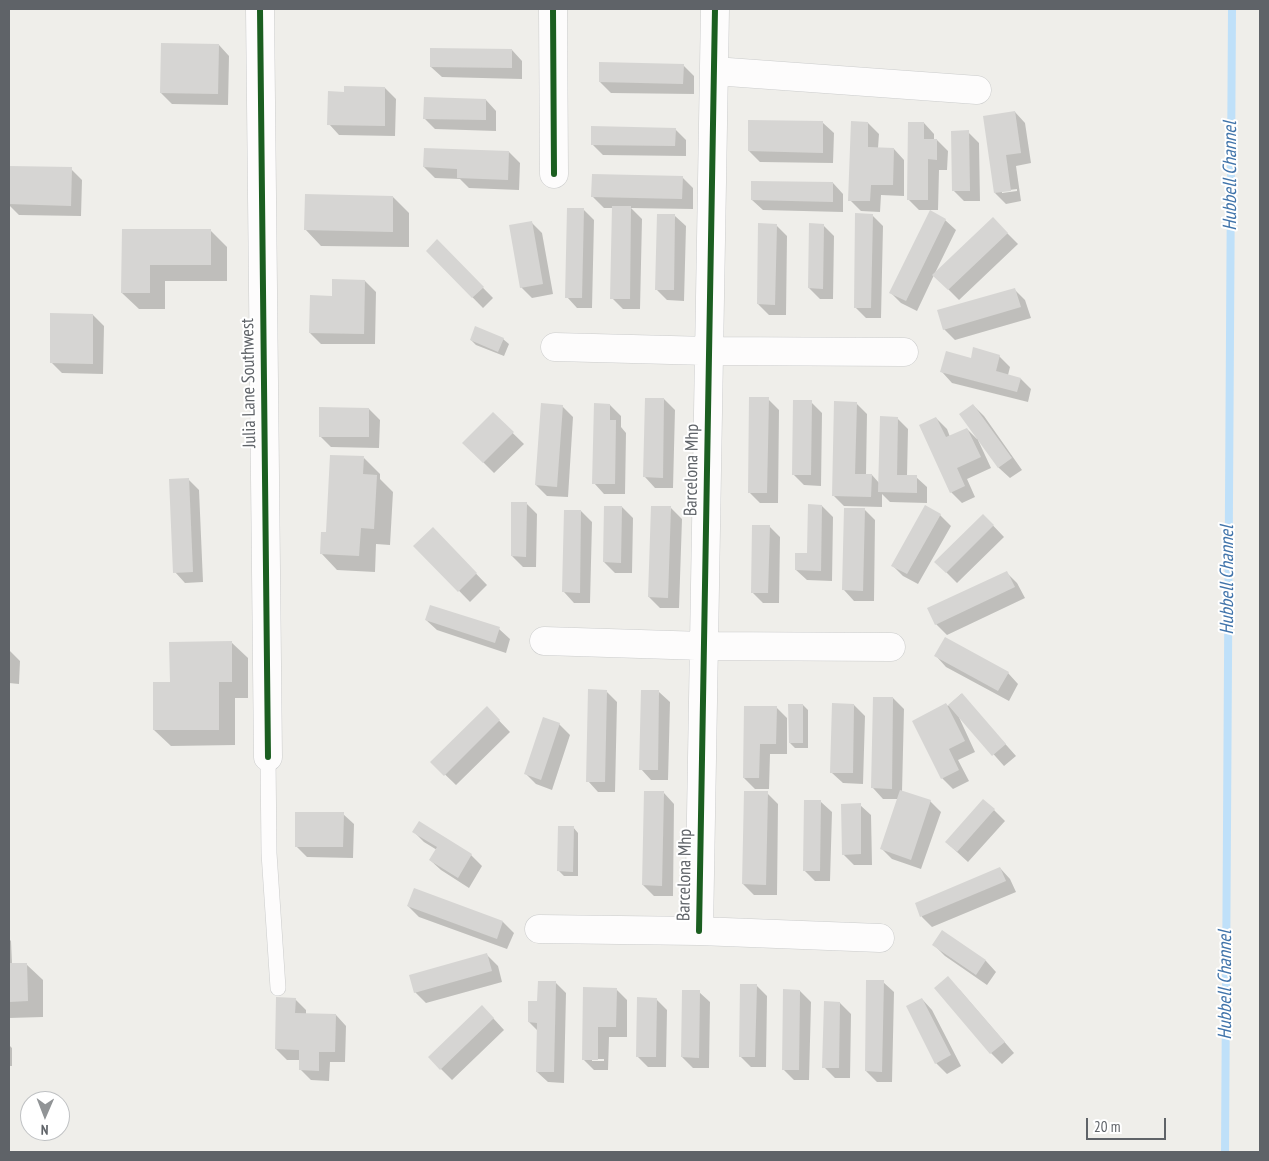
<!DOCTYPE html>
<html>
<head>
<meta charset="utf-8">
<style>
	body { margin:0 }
	#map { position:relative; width:1269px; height:1161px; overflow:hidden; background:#efeeea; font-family:"PT Sans Narrow",sans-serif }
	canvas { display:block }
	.frame { position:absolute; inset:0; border:10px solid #5f6368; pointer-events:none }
	.north { position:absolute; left:20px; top:1091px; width:50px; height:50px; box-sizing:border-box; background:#fff; border:1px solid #bfc1c3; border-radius:50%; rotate:181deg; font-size:14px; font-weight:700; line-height:20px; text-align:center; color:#5f6368 }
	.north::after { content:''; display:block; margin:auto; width:18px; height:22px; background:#919496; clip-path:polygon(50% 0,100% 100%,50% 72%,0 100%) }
	.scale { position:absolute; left:1086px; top:1118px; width:80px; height:22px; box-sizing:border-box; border:2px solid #5f6368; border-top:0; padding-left:6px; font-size:15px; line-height:18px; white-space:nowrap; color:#5f6368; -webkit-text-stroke:4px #fff; paint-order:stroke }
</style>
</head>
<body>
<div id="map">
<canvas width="1269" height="1161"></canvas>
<div class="frame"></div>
<div class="north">N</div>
<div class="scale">20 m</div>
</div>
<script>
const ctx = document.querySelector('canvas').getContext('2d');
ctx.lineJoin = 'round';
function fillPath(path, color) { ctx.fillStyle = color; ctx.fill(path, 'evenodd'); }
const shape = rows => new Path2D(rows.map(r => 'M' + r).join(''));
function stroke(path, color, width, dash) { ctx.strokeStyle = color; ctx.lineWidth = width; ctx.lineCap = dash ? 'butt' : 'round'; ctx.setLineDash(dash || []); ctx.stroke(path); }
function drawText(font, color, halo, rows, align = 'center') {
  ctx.font = font + ' "PT Sans Narrow",sans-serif'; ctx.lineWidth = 4; ctx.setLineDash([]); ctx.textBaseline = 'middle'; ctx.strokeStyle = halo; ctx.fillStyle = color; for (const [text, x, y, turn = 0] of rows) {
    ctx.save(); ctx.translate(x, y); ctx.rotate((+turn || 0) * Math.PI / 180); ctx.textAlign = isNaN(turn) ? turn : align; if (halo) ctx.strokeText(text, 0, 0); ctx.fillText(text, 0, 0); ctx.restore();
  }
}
fillPath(shape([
	[219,45,229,56,228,105,172,104,161,93],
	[512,50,522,61,522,79,442,77,431,67],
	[683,65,694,76,694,94,611,93,600,82],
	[385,88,396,99,395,136,339,135,329,124,345,93],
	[486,100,496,111,496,131,435,129,424,118],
	[1015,112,1025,123,1031,163,1016,166,1021,201,1006,204,995,193],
	[1017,189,1017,191,1002,193,1002,191],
	[823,123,834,133,833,163,760,162,749,151],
	[868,123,879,134,878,148,894,149,904,160,904,196,881,195,880,212,861,211,850,200],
	[924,123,934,134,934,140,937,140,948,151,947,170,939,170,938,210,919,210,908,199],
	[675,129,686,140,686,156,603,155,592,144],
	[968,132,979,143,980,201,964,201,953,190],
	[509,152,520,163,519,190,469,188,460,179,435,178,424,167],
	[9,168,71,169,82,180,81,216,19,215,9,205],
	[682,177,693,188,693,209,631,208,642,219,640,309,623,309,612,298,613,208,604,208,593,197],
	[833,183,843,194,843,212,763,210,752,200],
	[393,197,409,213,409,247,321,246,305,229],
	[583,209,594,220,592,308,577,308,567,297],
	[872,215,883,226,881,318,866,318,855,307],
	[675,216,686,226,684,301,667,300,657,290],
	[993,219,1018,244,959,300,934,275,917,311,901,303,891,293,945,220,956,230,935,273],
	[531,222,542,233,553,294,532,298,521,287],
	[776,225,787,236,786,315,769,315,758,304],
	[823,225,834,236,833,299,820,299,809,288],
	[123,230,211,231,227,247,227,281,165,281,165,309,139,309,122,293],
	[437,241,493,298,483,308,427,251],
	[365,281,376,292,375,344,321,344,310,333,333,297],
	[1014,289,1025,300,1031,318,955,340,944,329],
	[93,315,104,326,103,374,62,373,51,362],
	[503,339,509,344,504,356,476,345,471,340],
	[999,356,1010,367,1008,375,1021,379,1031,389,1028,402,952,383,942,372,972,359],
	[664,399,675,410,673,488,655,488,645,477],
	[768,399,779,410,778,503,760,503,749,492],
	[811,402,822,413,821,486,804,485,793,474],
	[856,403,867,414,866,475,872,475,880,484,897,418,908,429,907,476,916,477,927,487,927,503,890,502,882,494,882,507,844,506,833,495],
	[610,405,621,416,621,427,626,433,625,494,604,494,594,483],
	[973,405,984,416,1022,470,1010,478,999,468,979,439,978,440,991,468,967,479,975,497,962,503,951,492,921,426,936,418,947,429,950,437,967,429,977,439],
	[562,406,573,417,568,497,547,496,536,485],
	[369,409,380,420,379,448,331,447,320,436],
	[493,414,524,444,494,473,464,443],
	[364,458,380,474,380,479,393,492,390,545,376,544,375,572,337,570,321,553,328,534],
	[188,479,199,490,203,582,185,583,175,572],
	[526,503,537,514,536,567,523,567,512,556],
	[822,506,833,517,832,581,807,580,796,570,808,554],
	[622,507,633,518,632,573,615,573,604,562],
	[671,508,682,519,679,608,660,608,649,597],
	[864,509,875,520,874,601,854,601,844,590],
	[581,511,592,522,590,603,574,603,564,592],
	[940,515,951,526,918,584,903,576,892,565],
	[983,515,1004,537,957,583,936,562],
	[769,526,780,537,779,603,763,603,752,592],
	[433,529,487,585,470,602,415,546],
	[1006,572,1017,583,1025,598,947,635,936,624],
	[426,620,499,629,510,639,506,653,437,630],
	[231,642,248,658,248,698,235,698,235,745,171,746,154,730,171,684],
	[9,650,20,661,19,684,9,683],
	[936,656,1008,673,1018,684,1009,701,946,667],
	[606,691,617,702,615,792,598,792,588,781],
	[659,692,670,702,668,780,651,780,641,769],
	[961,694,1016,756,1004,766,957,713,975,752,958,760,969,781,953,789,942,778,946,704,948,706],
	[893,698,904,709,902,792,930,801,941,812,921,869,892,859,881,848,898,799,883,799,873,788],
	[803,705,808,710,808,748,795,748,790,743],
	[854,705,865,716,863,784,843,783,832,773],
	[776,707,787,718,787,754,770,754,769,789,755,789,744,778],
	[487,708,510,732,456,785,432,762],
	[559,724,570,735,552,790,536,784,525,773],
	[664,793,674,804,673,896,654,896,643,885],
	[767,793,778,804,777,895,754,895,743,884],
	[821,802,832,812,830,881,815,881,804,870],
	[860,805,871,815,872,865,854,865,843,854],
	[994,810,1005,821,968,862,946,842],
	[343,814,354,824,353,858,307,857,296,846],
	[419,823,471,855,482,866,469,888,441,870,430,860,437,850,424,842,414,832],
	[573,827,578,833,578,876,564,876,559,871],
	[1000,868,1010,879,1016,892,932,927,922,917,916,904],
	[414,890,503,922,514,933,507,949,419,917,408,906],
	[943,932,986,961,996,972,987,985,945,956,934,945],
	[9,939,11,941,12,964,26,964,43,980,43,1017,9,1018],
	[487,955,498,966,502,982,426,1003,415,992],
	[555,982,566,993,564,1083,548,1082,537,1072,538,1031,529,1022,539,1003],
	[883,982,894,992,892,1082,877,1082,866,1071],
	[756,985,767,996,766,1067,751,1067,740,1056],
	[584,989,616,989,627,1000,627,1037,609,1037,608,1070,594,1070,583,1059],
	[592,1059,604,1059,604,1061,592,1061],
	[959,989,1014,1053,1002,1064,991,1053],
	[800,991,811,1002,809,1080,794,1080,783,1069],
	[699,992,710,1002,709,1068,693,1068,682,1057],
	[295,999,306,1010,306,1014,336,1015,346,1026,345,1062,330,1062,329,1081,311,1080,300,1069,300,1060,287,1060,276,1049],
	[656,999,667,1010,666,1067,648,1067,637,1056],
	[922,999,932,1010,961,1066,947,1074,936,1063],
	[840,1003,851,1014,850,1078,835,1078,824,1067],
	[493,1018,504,1030,452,1080,429,1057],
	[9,1045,12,1048,12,1066,9,1066]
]), '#0003');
stroke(shape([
	[1225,1152,1232,9]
]), '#bfe0f9', 8);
fillPath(shape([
	[161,43,219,44,218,94,160,93],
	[430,48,512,49,512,68,430,67],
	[599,62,684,64,683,84,599,82],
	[344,86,385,87,385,126,327,125,328,91,344,92],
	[424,97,486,99,486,120,423,119],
	[1015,111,1021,153,1006,155,1011,191,994,193,983,116],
	[748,120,823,121,823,153,748,151],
	[851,121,868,122,868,147,894,148,893,185,871,185,870,201,848,201],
	[908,122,924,122,924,139,937,139,937,160,928,159,928,200,907,200],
	[591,126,676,128,675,146,591,145],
	[969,130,970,191,952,191,951,131],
	[424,148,509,151,508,180,457,178,457,169,423,167],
	[9,166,72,167,71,206,9,204],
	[592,174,683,176,682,199,591,197],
	[751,181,833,182,833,202,751,200],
	[305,194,393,196,393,232,304,230],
	[612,206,631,206,630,299,610,299],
	[567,208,584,208,582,298,565,298],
	[930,210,946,219,906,301,889,293],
	[855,213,873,214,871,308,854,308],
	[657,214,675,214,674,290,655,290],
	[993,217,1008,233,948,290,932,275],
	[532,221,543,284,520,288,509,225],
	[758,223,777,224,775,305,757,304],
	[809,223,824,224,823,289,808,288],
	[122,229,211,229,211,265,150,265,150,293,121,293],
	[437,239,484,287,472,298,426,251],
	[332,279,365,280,364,334,309,333,310,295,332,296],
	[1015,288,1021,307,943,330,937,310],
	[50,313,93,314,93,364,50,363],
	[475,326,504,338,498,352,470,340],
	[973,347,1000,355,996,371,1021,378,1017,392,940,372,946,351,971,358],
	[749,397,769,397,767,493,748,493],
	[645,398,664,398,663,478,643,477],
	[793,400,812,400,811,475,792,475],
	[834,401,857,402,855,474,872,474,871,497,832,496],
	[541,403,563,405,557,487,535,485],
	[594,403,610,404,610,420,616,420,615,484,592,484],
	[973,404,1012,458,998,468,959,414],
	[319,407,369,408,369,437,319,437],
	[493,412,514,432,483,463,462,443],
	[880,416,898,417,897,475,917,475,917,493,878,492],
	[936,417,946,437,967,428,981,457,957,468,965,486,950,493,919,425],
	[330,455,364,456,363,474,377,475,374,529,361,528,359,556,320,554,321,532,326,532],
	[189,478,193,572,173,573,169,479],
	[511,502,527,502,526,557,511,556],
	[808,504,822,505,821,571,795,570,795,553,807,553],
	[925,505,941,514,907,574,891,566],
	[604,506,622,506,621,563,603,562],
	[651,506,671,506,668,598,648,597],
	[844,508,865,508,863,591,842,590],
	[564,510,581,510,580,593,562,592],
	[983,514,994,525,946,573,934,562],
	[752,525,770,525,768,593,751,593],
	[433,527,477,573,458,592,413,546],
	[1007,571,1015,587,935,625,927,608],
	[430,605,500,627,495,643,425,620],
	[945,637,1009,672,998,691,934,656],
	[232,641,232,682,219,682,219,730,153,730,153,682,170,682,169,642],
	[588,689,607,690,605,782,586,782],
	[641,690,659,690,658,770,639,770],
	[962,693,1006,744,992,756,948,705],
	[873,697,893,697,892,789,871,788],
	[832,703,854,704,853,773,830,773],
	[946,703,965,741,949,749,959,770,941,779,912,721],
	[788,704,803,704,803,743,789,743],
	[487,706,500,720,444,776,430,762],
	[744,706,777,706,776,744,760,744,759,778,743,778],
	[543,717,560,723,541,780,524,774],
	[900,790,931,800,911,860,880,849],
	[644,791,664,791,662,886,642,885],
	[744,791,768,791,766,885,742,884],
	[983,799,995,809,957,852,945,842],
	[804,800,821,800,820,871,803,871],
	[861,803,861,854,842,855,841,804],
	[295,812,344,812,343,847,295,847],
	[419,821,472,854,458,878,429,860,437,847,412,832],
	[558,826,574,826,573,872,557,871],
	[1000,867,1006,881,920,917,915,903],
	[414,888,503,921,497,939,407,906],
	[942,930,986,960,976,975,932,945],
	[487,953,492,971,414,993,409,975],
	[9,963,27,963,28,1001,9,1002],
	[948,976,1005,1042,990,1054,934,988],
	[866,980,884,980,882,1072,865,1071],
	[538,981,556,981,554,1072,536,1072,537,1023,528,1022,528,1001,537,1001],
	[740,984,757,984,755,1057,739,1057],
	[583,987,617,988,616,1027,598,1027,598,1060,582,1060],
	[783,989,800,990,799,1070,782,1070],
	[682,990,700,990,699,1058,681,1057],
	[276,997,296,998,295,1013,336,1014,335,1052,319,1052,319,1071,299,1070,299,1050,275,1049],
	[637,997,657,998,656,1057,636,1057],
	[922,998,951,1055,935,1064,906,1006],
	[824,1001,840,1002,839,1068,822,1068],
	[482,1005,494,1018,440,1070,428,1057]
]), '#d6d5d3');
const service = shape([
	[268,757,269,853,278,988]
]);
const minor = shape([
	[260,9,268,757],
	[553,9,554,174],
	[714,71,977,90],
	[555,347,709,351,904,352],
	[544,641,704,646,891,647],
	[539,929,699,931,880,938],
	[699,931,715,9]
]);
stroke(service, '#cbcccc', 16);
stroke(minor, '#cbcccc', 29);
stroke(service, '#fdfcfc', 15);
stroke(minor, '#fdfcfc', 28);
stroke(shape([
	[260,9,268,757],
	[553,9,554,174],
	[699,931,715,9]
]), '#1b5e20', 6);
drawText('18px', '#5f6368', '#fff', [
	["Julia Lane Southwest",249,383,-91],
	["Barcelona Mhp",692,470,-89],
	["Barcelona Mhp",685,875,-89]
]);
drawText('italic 19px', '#4174aa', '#fff', [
	["Hubbell Channel",1231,176,-90],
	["Hubbell Channel",1228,580,-90],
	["Hubbell Channel",1226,985,-90]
]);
</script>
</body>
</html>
